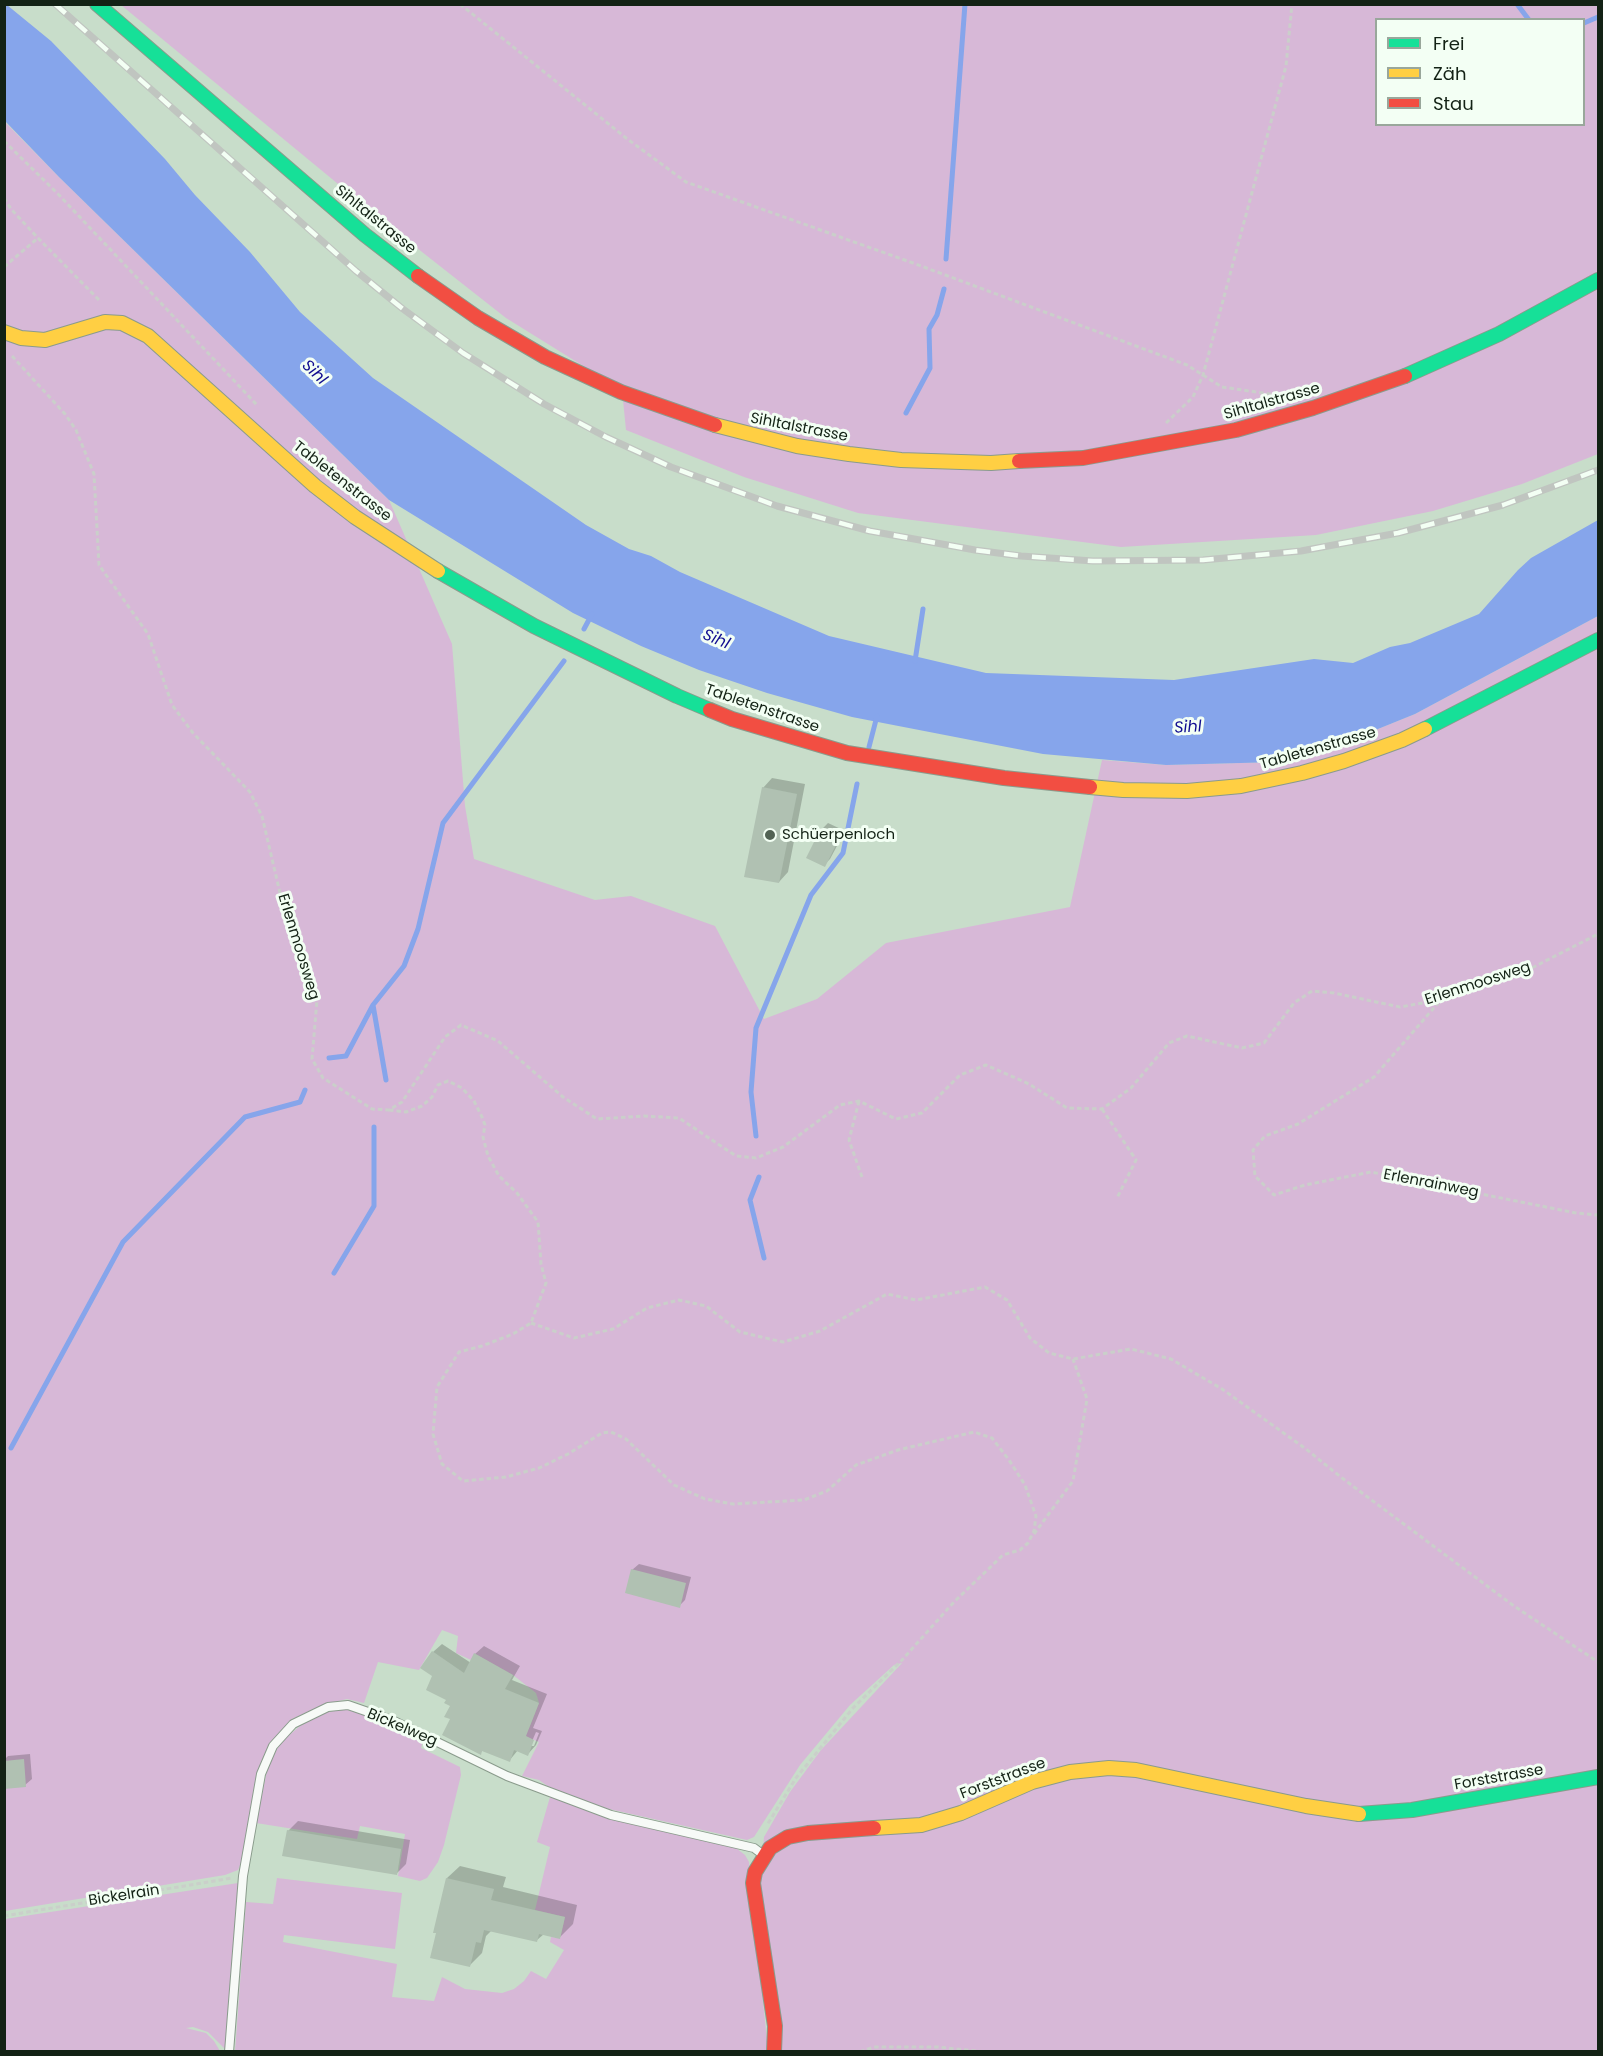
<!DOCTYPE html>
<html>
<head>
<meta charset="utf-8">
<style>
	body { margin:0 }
	#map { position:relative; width:1603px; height:2056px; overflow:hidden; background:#c8ddca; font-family:Poppins,sans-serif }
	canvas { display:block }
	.frame { position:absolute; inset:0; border:6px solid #132215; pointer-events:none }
	.legend { position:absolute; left:1375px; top:18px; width:210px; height:108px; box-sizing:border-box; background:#f3fff4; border:2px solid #99a79b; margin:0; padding:8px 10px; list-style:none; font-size:18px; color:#132215 }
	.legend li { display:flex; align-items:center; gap:12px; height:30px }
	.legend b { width:30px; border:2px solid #99a79b }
</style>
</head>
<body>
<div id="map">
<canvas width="1603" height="2056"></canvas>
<div class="frame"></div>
<ul class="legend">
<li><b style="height:8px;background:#16e098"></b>Frei</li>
<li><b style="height:8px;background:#ffcf43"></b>Zäh</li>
<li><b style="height:8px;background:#f24e42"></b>Stau</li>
</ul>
</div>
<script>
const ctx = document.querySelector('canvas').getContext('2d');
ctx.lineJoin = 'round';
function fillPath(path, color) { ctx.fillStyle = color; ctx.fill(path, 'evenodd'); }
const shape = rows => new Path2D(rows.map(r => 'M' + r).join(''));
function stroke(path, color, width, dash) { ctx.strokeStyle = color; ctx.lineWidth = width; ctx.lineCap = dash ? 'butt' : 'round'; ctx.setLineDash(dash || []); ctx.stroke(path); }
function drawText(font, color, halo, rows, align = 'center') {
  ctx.font = font + ' Poppins,sans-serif'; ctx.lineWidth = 6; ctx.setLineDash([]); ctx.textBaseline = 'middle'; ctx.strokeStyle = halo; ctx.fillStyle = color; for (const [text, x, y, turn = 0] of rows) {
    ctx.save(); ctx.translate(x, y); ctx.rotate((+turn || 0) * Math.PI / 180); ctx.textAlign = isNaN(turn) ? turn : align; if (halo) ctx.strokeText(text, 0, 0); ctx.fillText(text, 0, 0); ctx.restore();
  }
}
fillPath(shape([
	[121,5,1598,5,1598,454,1522,484,1433,511,1316,535,1121,547,858,513,744,477,626,430,622,390,506,318,389,226],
	[1376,20,1584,20,1584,124,1376,124],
	[4,121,59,177,389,500,452,644,465,806,474,859,595,900,631,896,715,926,764,1019,817,999,886,943,1070,907,1102,760,1166,765,1278,762,1331,748,1415,714,1598,616,1598,2051,777,2051,760,1884,764,1837,790,1792,821,1750,902,1663,894,1665,850,1705,800,1765,754,1837,747,1840,600,1807,549,1787,539,1780,522,1776,539,1742,522,1735,529,1728,539,1703,536,1693,513,1675,475,1654,471,1660,456,1653,458,1636,442,1630,419,1670,378,1662,364,1703,347,1699,325,1704,292,1719,271,1742,258,1771,241,1863,238,1870,225,1875,5,1911],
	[344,1709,369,1716,424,1738,421,1748,460,1767,461,1775,444,1845,438,1862,427,1878,420,1881,398,1876,405,1834,360,1826,357,1839,256,1823,268,1766,280,1743,300,1726,323,1713],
	[550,1797,608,1817,736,1848,745,1855,749,1862,768,2051,235,2052,246,1902,273,1904,277,1878,402,1893,395,1949,284,1935,283,1942,397,1964,392,1997,434,2001,442,1977,465,1989,502,1993,514,1989,524,1981,531,1971,546,1979,564,1950,550,1942,551,1937,560,1938,565,1917,535,1910,550,1847,537,1842],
	[238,1883,225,2049,208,2032,193,2027,186,2028,206,2033,214,2041,220,2051,5,2051,5,1919]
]), '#d7b8d7');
fillPath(shape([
	[7,5,51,41,165,159,195,195,250,252,300,312,373,378,586,525,629,549,651,556,680,572,829,636,986,673,1174,680,1314,659,1353,663,1390,647,1410,643,1479,614,1518,570,1531,558,1598,520,1598,616,1415,714,1331,748,1278,762,1166,765,1043,754,852,717,767,693,699,670,641,646,573,613,389,500,59,177,5,121,4,5]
]), '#86a5eb');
fillPath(shape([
	[772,778,805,784,788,872,779,882,763,788],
	[828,823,845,831,830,859,824,865,822,829],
	[639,1564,691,1577,685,1600,679,1606,632,1570],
	[442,1644,471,1663,475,1654,484,1646,520,1666,512,1680,547,1694,533,1728,542,1731,536,1745,528,1754,518,1750,509,1761,483,1750,480,1753,452,1719,452,1705,434,1676,433,1652],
	[536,1732,539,1733,534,1746,530,1746],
	[30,1754,32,1779,25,1785,4,1780,4,1760,8,1756],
	[298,1821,410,1840,406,1864,396,1874,288,1831],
	[460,1866,506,1877,503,1887,577,1905,573,1924,560,1937,544,1934,537,1940,492,1930,486,1936,482,1953,469,1966,447,1878]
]), '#0003');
stroke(shape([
	[1517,4,1529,20],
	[1584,23,1598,17],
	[946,259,965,4],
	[906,413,930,368,929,329,937,315,944,289],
	[584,629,592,614],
	[915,661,923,609],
	[869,747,877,716],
	[329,1058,346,1056,373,1005],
	[386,1080,373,1005,404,966,418,929,443,823,564,661],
	[756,1136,751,1092,756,1028,811,895,843,853,857,784],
	[759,1177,750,1200,764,1258],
	[334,1273,374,1206,374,1127],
	[11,1448,123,1242,245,1117,300,1102,305,1090]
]), '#86a5eb', 5);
fillPath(shape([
	[762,787,797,794,779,883,744,877],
	[821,828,840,837,825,867,806,858],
	[631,1569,686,1583,680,1608,625,1593],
	[432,1651,464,1673,474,1653,513,1675,505,1689,539,1703,526,1736,534,1740,528,1756,514,1750,510,1762,482,1751,481,1755,442,1735,450,1719,444,1717,450,1706,444,1703,446,1700,426,1690,432,1676,420,1668],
	[24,1759,26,1787,4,1789,4,1761],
	[287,1830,401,1849,397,1875,282,1856],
	[446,1878,494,1889,491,1900,565,1917,560,1939,539,1934,537,1942,484,1930,481,1943,476,1942,470,1967,430,1958,436,1933,433,1933]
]), '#b0c1b2');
const lane = shape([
	[229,2052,243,1876,261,1774,273,1746,293,1724,328,1707,348,1705,394,1721,507,1776,611,1815,754,1848,762,1854]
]);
const fast = shape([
	[97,4,365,235,418,276],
	[1405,376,1499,334,1598,280],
	[438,571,534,626,677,696,710,710],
	[1425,729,1598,640],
	[1359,1814,1412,1810,1598,1777]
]);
const slow = shape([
	[4,332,21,338,45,340,105,322,122,323,148,336,315,486,355,517,438,571],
	[715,425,797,446,849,454,901,460,991,463,1019,461],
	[1090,787,1123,790,1187,791,1241,786,1302,773,1344,761,1402,740,1425,729],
	[874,1828,921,1825,961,1813,1032,1782,1070,1772,1109,1768,1136,1770,1306,1806,1359,1814]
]);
const jam = shape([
	[418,276,478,318,545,357,621,392,715,425],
	[1019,461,1083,458,1236,430,1313,408,1405,376],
	[710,710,732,719,847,753,1004,778,1090,787],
	[774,2052,775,2026,753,1883,755,1872,770,1848,788,1837,808,1833,874,1828]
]);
stroke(lane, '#8a9b8c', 10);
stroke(fast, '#8a9b8c', 16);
stroke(slow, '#8a9b8c', 16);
stroke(jam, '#8a9b8c', 16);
stroke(shape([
	[460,4,626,138,686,182,913,263,1187,365,1222,387,1277,395],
	[4,141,59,195,257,405],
	[4,198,11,209,38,238,101,302],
	[4,267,38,238],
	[12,356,65,414,76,430,94,474,99,565,148,634,172,705,193,733,250,792,262,816,280,893,305,972,317,1000,312,1059,323,1078,372,1109,389,1110,402,1102,445,1037,461,1025,498,1041,563,1097,597,1119,644,1116,679,1118,736,1156,756,1158,783,1147,840,1105,859,1101,896,1119,922,1113,960,1075,986,1065,1029,1084,1067,1108,1102,1109,1131,1088,1169,1043,1187,1036,1242,1048,1264,1043,1294,1003,1312,991,1334,993,1400,1007,1440,1000,1524,972,1598,934],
	[1166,423,1193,397,1203,375,1286,66,1292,4],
	[307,449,343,480],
	[1439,1002,1374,1077,1298,1124,1265,1136,1253,1150,1255,1176,1274,1195,1305,1185,1371,1172,1576,1213,1598,1215],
	[859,1101,849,1140,862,1177],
	[1102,1109,1136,1160,1117,1198],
	[389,1110,406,1112,422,1106,432,1097,438,1085,448,1081,462,1088,474,1101,482,1117,485,1125,483,1137,488,1156,499,1176,517,1193,538,1222,541,1264,546,1283,531,1323,513,1334,482,1346,459,1352,437,1387,433,1434,442,1464,463,1481,506,1477,539,1468,568,1454,602,1433,611,1432,626,1439,674,1485,705,1499,733,1504,804,1500,827,1491,856,1465,898,1450,974,1432,992,1438,1009,1460,1025,1485,1036,1516,1034,1531,1028,1543,1020,1550,1003,1555,954,1602,902,1660,853,1708,796,1778,767,1825],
	[531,1323,574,1338,613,1329,647,1308,679,1300,706,1306,740,1332,783,1342,820,1331,887,1294,916,1300,985,1287,1007,1300,1030,1338,1049,1353,1073,1359,1131,1349,1171,1359,1222,1389,1306,1449,1342,1478,1514,1606,1598,1662],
	[1034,1534,1073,1481,1087,1399,1073,1359],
	[4,1916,232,1878],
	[860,2052,874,2047,938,2047,986,2052]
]), '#cacfca', 3, [4.5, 3]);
stroke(lane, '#f7faf7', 8);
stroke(fast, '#16e098', 14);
stroke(slow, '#ffcf43', 14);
stroke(jam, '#f24e42', 14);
const rail = shape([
	[55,4,356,271,403,309,463,353,544,404,606,437,671,467,777,506,870,531,975,550,1021,556,1093,561,1203,560,1301,551,1398,533,1503,505,1598,470]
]);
stroke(rail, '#c0c5c0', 7);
stroke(rail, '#f3fff4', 4.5, [14]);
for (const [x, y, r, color] of [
	[770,835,6,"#526354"]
]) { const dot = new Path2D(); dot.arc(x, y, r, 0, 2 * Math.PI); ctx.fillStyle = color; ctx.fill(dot); stroke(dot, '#f3fff4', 2); }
drawText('15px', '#132215', '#f3fff4', [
	["Sihltalstrasse",375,220,39],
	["Sihltalstrasse",1272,402,-16],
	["Sihltalstrasse",799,428,11],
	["Tabletenstrasse",342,482,38],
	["Tabletenstrasse",762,709,19],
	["Tabletenstrasse",1318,749,-16],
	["Erlenmoosweg",298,947,73],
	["Erlenmoosweg",1478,984,-18],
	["Erlenrainweg",1431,1184,11],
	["Bickelweg",402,1728,23],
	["Forststrasse",1499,1778,-10],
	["Forststrasse",1003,1779,-21],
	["Bickelrain",124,1896,-9]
]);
drawText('15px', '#132215', '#f3fff4', [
	["Schüerpenloch",782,835]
], 'left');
drawText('italic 16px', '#100d90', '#f3fff4', [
	["Sihl",314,373,44],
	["Sihl",716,640,23],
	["Sihl",1188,728,-3]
]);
</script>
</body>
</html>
